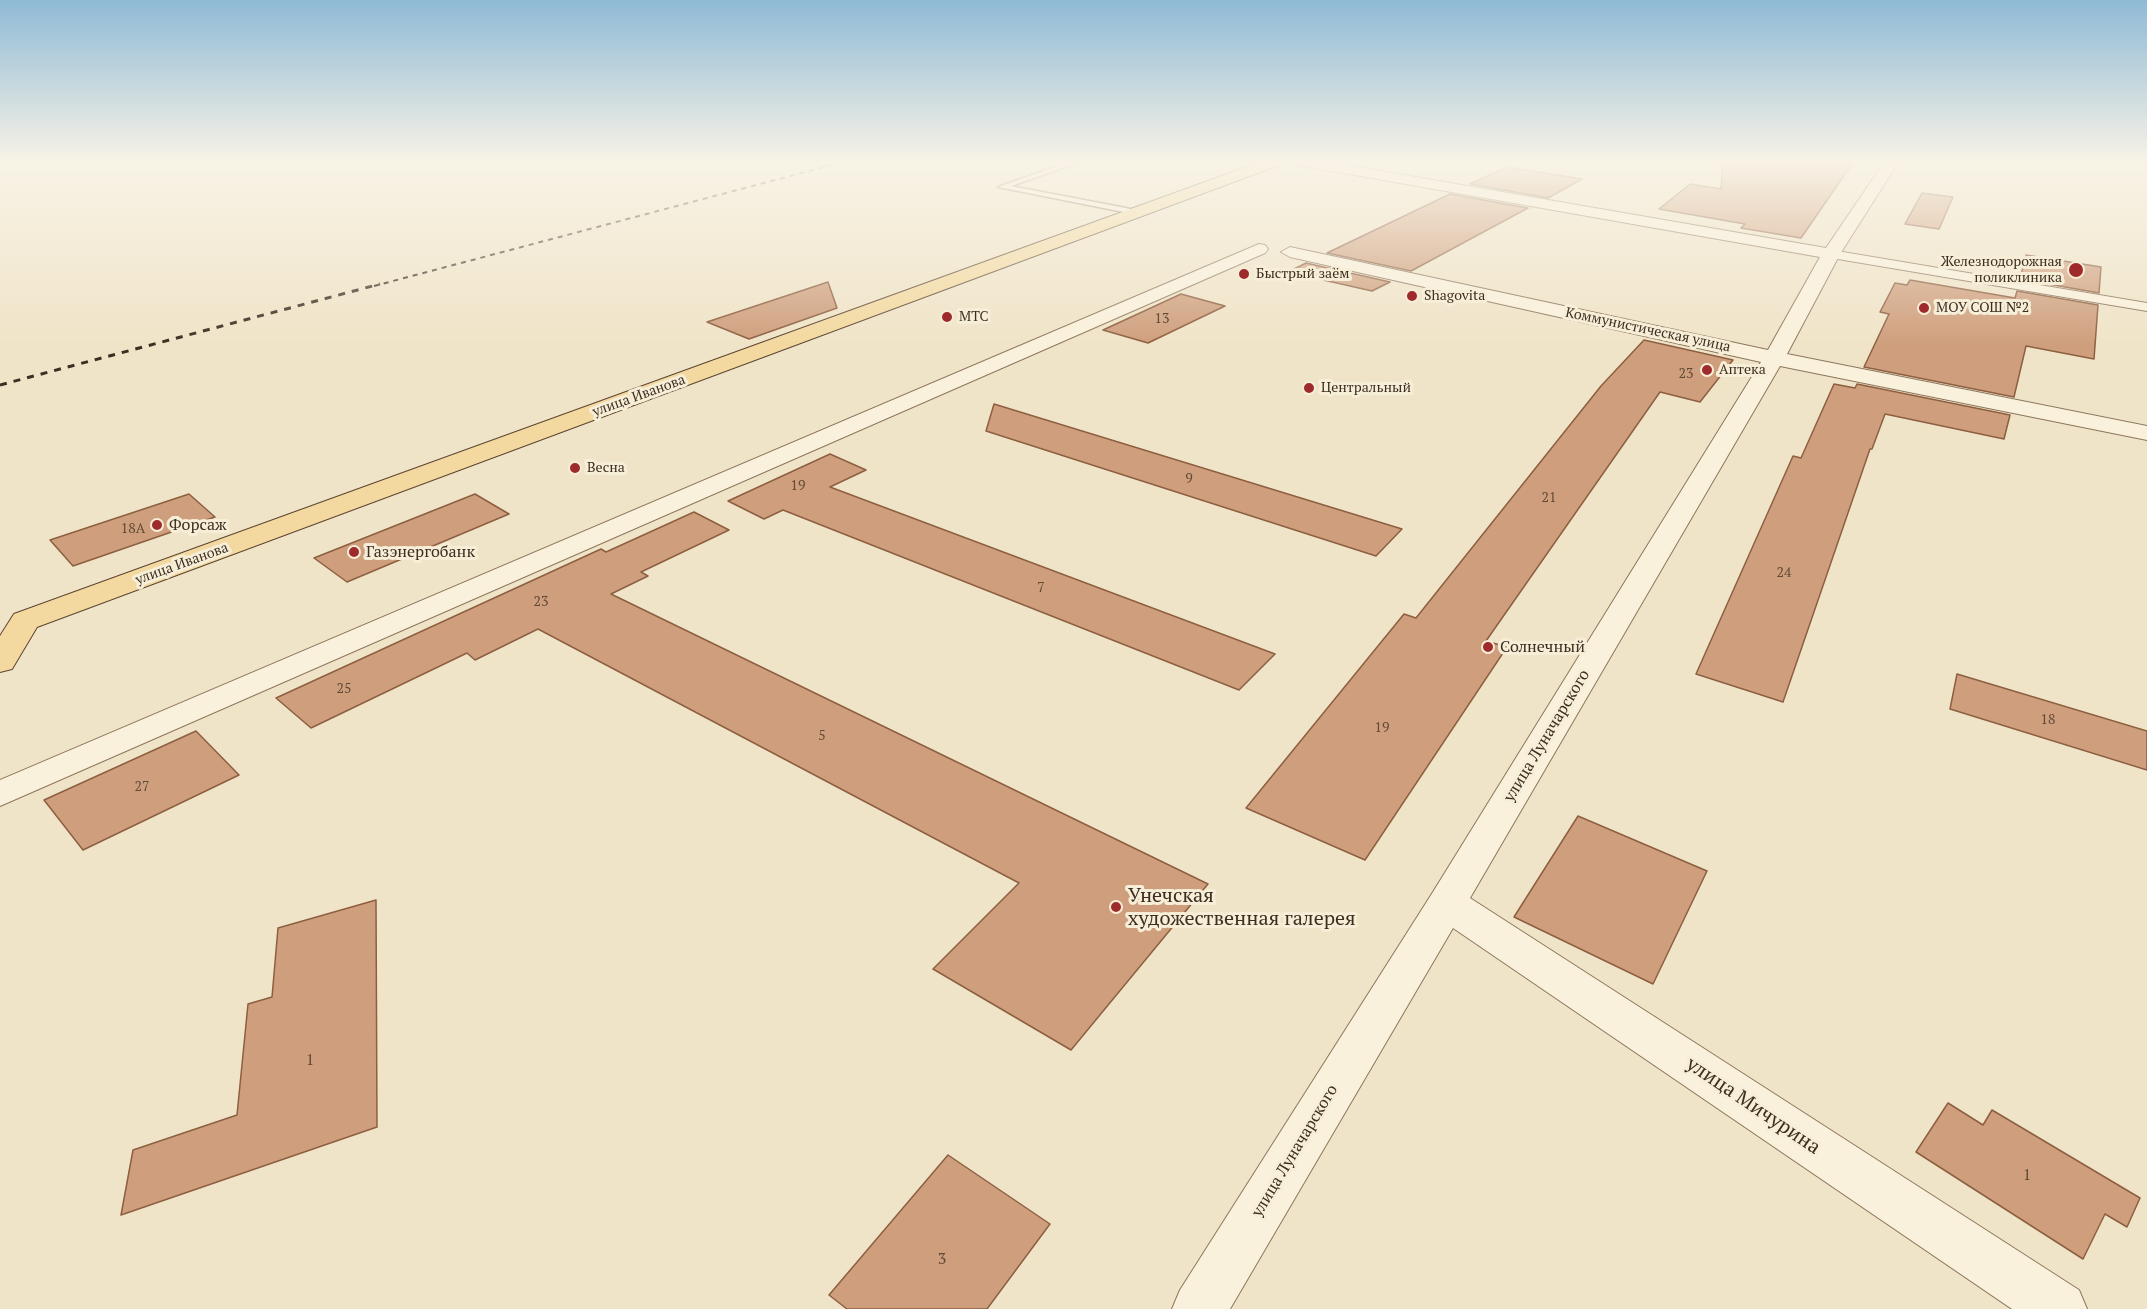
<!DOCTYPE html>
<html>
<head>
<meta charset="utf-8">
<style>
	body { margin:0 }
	canvas { display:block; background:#f0e4c8 }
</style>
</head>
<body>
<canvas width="2147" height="1309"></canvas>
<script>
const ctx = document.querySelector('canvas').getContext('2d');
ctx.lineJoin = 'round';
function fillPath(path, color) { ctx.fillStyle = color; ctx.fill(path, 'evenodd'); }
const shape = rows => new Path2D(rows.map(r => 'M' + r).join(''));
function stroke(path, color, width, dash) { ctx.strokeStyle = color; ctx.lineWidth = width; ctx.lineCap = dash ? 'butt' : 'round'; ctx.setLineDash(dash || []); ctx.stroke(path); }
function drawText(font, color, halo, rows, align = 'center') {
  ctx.font = font + ' "PT Serif",serif'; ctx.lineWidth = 6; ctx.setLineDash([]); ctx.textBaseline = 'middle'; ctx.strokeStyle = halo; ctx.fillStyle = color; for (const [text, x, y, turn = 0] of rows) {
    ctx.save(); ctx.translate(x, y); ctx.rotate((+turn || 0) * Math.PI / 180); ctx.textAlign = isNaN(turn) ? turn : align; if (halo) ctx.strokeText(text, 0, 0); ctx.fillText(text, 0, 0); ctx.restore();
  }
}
const building = shape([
	[1723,161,1854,161,1801,238,1741,228,1745,224,1659,209,1690,184,1721,189,1723,161],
	[1507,167,1582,179,1548,198,1470,184,1507,167],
	[1922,193,1953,197,1939,229,1905,224,1922,193],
	[1450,194,1528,208,1411,271,1327,253,1450,194],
	[2026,255,2101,267,2099,293,2020,279,2026,255],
	[1306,263,1390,282,1372,291,1288,272,1306,263],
	[1910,280,2015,298,2017,291,2098,305,2094,359,2026,346,2014,397,1864,367,1889,314,1880,312,1895,283,1907,285,1910,280],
	[828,282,837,308,749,339,707,322,828,282],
	[1181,294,1225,306,1148,343,1103,330,1181,294],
	[1644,340,1733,360,1700,402,1660,392,1486,641,1507,647,1365,860,1246,808,1404,614,1416,618,1601,386,1644,340],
	[1834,384,1855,388,1857,384,2010,415,2004,439,1885,414,1872,449,1870,449,1783,702,1696,674,1793,456,1801,458,1834,384],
	[994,404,1402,529,1376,556,986,431,994,404],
	[830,454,866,470,830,487,1275,654,1239,690,783,510,764,519,728,501,830,454],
	[189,494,215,517,73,566,50,540,189,494],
	[475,494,509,514,347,582,314,558,475,494],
	[694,512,729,530,641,572,648,576,611,594,1208,884,1071,1050,933,969,1019,883,538,629,475,660,467,653,311,728,276,698,601,549,606,552,694,512],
	[1957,674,2147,731,2147,770,1950,709,1957,674],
	[196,731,239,775,83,850,44,800,196,731],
	[1578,816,1707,871,1653,984,1514,917,1578,816],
	[376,900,377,1127,121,1215,133,1150,237,1115,248,1004,272,997,278,928,376,900],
	[1948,1103,1983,1125,1992,1110,2140,1198,2127,1227,2105,1214,2083,1259,1916,1152,1948,1103],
	[948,1155,1050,1224,987,1309,847,1309,829,1295,948,1155]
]);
fillPath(building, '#cf9f7d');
stroke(building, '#8d5f41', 1.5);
const service = shape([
	[1071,161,1082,161,1011,186,1136,210,1139,215,998,187,1071,161]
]);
const pedestrian = shape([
	[1831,250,2147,303,2147,311,1826,257,1824,254,1831,250]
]);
const minor = shape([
	[1291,161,1323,161,1826,248,1885,161,1899,161,1840,254,1787,354,2147,426,2147,440,1780,366,1470,898,2079,1290,2087,1309,2012,1309,1453,928,1230,1309,1172,1309,1180,1290,1433,892,1761,362,1290,257,1281,252,1290,247,1768,350,1820,257,1298,165,1291,161],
	[1259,244,1265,245,1268,249,1265,253,0,806,0,780,1259,244]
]);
const primary = shape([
	[1263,161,1284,161,1282,164,37,627,12,669,0,672,0,636,14,614,1263,161]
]);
stroke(service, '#8d765c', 3);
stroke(pedestrian, '#8d765c', 2);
stroke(minor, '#8d765c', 2);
stroke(primary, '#5b4430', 2);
fillPath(service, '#faf1dc');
fillPath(pedestrian, '#faf1dc');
fillPath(minor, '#faf1dc');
fillPath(primary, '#f3d9a0');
stroke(shape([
	[374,286,847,161]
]), '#3d2e20', 2, [5, 5]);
stroke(shape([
	[0,385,380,284]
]), '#3d2e20', 3, [7, 7]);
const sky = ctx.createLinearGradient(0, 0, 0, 344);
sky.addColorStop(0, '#8fbad6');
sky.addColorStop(0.47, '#f8f3e6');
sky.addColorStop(1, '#f8f3e600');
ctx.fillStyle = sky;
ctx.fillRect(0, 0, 2147, 344);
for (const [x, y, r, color] of [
	[2076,270,8,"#9e2a2b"],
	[1244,274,6,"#9e2a2b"],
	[1412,296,6,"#9e2a2b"],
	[1924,308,6,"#9e2a2b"],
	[947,317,6,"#9e2a2b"],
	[1707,370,6,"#9e2a2b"],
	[1309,388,6,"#9e2a2b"],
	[575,468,6,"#9e2a2b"],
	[157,525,6,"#9e2a2b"],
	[354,552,6,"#9e2a2b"],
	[1488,647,6,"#9e2a2b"],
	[1116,907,6,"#9e2a2b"]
]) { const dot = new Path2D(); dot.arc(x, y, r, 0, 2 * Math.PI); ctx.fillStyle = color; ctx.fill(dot); stroke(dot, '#f7eed8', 2); }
drawText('14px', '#3d2e20', '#f7eed8', [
	["Железнодорожная",2062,262,"right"],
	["поликлиника",2062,278,"right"],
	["Быстрый заём",1256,274],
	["Shagovita",1424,296],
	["МОУ СОШ №2",1936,308],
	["МТС",959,317],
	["Аптека",1719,370],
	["Центральный",1321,388],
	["Весна",587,468]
], 'left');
drawText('14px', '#624a37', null, [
	["13",1162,319],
	["23",1686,374],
	["9",1189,479],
	["19",798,486],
	["21",1549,498],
	["18А",133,529],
	["24",1784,573],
	["7",1041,588],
	["23",541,602],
	["25",344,689],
	["18",2048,720],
	["19",1382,728],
	["5",822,736],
	["27",142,787]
]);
drawText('14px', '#3d2e20', '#f7eed8', [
	["Коммунистическая улица",1648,330,12],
	["улица Иванова",639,396,-20],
	["улица Иванова",182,564,-20]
]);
drawText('16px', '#3d2e20', '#f7eed8', [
	["Форсаж",169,525],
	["Газэнергобанк",366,552],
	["Солнечный",1500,647]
], 'left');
drawText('16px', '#3d2e20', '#f7eed8', [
	["улица Луначарского",1547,736,-59],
	["улица Луначарского",1295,1151,-59]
]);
drawText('16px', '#624a37', null, [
	["1",310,1060],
	["1",2027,1175],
	["3",942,1259]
]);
drawText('20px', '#3d2e20', '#f7eed8', [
	["Унечская",1128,896],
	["художественная галерея",1128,919]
], 'left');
drawText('20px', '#3d2e20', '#f7eed8', [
	["улица Мичурина",1753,1106,34]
]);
</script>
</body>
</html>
